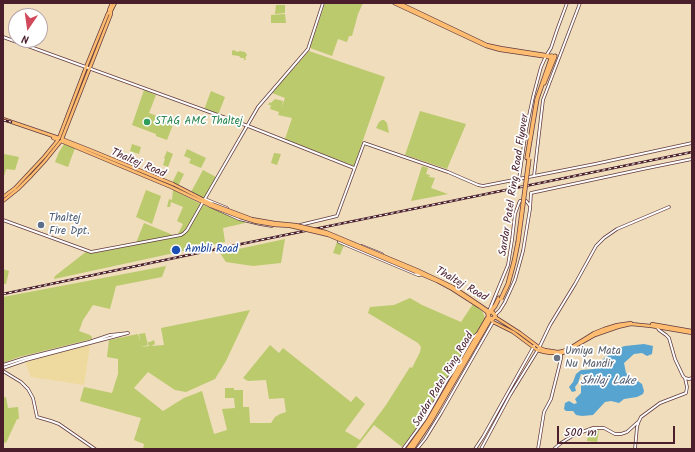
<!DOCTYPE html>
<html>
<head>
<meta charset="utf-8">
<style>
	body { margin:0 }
	#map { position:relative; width:695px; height:452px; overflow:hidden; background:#f0ddbb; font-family:Kalam,sans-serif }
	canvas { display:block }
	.frame { position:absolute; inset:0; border:4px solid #4a1f2b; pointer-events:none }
	.north { position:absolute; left:8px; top:8px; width:40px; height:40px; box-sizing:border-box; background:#fff; border:1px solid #b7a5aa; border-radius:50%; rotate:193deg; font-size:11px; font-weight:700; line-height:16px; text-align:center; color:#4a1f2b }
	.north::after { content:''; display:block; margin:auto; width:14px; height:18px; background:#d1495b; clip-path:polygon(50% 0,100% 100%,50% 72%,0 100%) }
	.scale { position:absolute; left:557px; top:426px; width:118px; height:18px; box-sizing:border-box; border:2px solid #4a1f2b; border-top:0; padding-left:5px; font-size:12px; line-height:14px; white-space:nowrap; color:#4a1f2b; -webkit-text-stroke:3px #fff; paint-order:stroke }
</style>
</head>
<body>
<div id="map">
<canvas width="695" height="452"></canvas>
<div class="frame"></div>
<div class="north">N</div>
<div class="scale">500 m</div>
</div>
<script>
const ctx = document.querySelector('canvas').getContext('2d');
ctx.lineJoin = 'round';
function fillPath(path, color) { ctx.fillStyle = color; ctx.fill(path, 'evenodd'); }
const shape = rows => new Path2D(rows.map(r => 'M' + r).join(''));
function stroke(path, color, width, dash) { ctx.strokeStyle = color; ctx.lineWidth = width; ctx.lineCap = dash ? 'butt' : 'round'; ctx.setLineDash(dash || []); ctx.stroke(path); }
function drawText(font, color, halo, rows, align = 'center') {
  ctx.font = font + ' Kalam,sans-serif'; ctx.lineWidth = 3.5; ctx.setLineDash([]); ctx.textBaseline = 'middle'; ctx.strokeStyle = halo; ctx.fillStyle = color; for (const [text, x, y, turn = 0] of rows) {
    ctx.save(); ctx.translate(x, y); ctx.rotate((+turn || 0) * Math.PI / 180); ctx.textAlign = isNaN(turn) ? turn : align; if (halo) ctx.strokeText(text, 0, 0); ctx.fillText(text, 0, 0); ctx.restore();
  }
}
fillPath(shape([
	[325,3,363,3,358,14,352,36,349,36,347,42,338,39,332,56,310,48],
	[276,5,285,5,285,13,275,14],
	[285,14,286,23,271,23,271,15],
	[234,50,237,52,240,51,245,52,247,55,245,58,246,59,245,60,244,60,244,58,241,58,239,56,232,55,232,51],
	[309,51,385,77,354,166,285,139,292,118,278,115,279,112,270,109,271,105,268,105,270,102,271,103,275,99,283,101,281,108,285,98,272,93],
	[144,90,156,95,149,113,174,122,167,140,156,136,156,134,132,125],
	[211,91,225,97,218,115,204,110],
	[420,111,466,124,447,169,405,155],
	[382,120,384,120,387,123,389,133,376,128,379,122],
	[64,144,75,148,68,167,55,162,59,152],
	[132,144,141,147,139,154,130,151],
	[187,149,206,158,201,168,189,163,191,159,184,156],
	[167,151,173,154,168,167,163,165,165,159,164,158],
	[274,153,281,154,277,165,271,163],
	[4,154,19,157,15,170,6,169,3,180],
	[422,166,428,168,426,174,430,175,429,177,435,178,431,188,448,194,411,201],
	[203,170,216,177,205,199,191,192],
	[178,171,184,174,178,186,172,183],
	[146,190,161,196,152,224,136,217],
	[173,190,201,204,186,230,181,234,178,234,183,224,177,221,183,207,171,202,170,207,167,207,169,199,172,200],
	[203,205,245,221,245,223,223,228,225,242,54,279,55,276,87,251,94,253,181,235,187,231],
	[144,223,173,235,136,243],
	[285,239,281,263,253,266,226,262,220,253],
	[337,242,344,245,340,255,333,253],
	[166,266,162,277,116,286,110,309,93,305,83,320,79,331,90,335,92,337,92,339,19,357,3,363,3,297],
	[3,269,9,271,6,284,3,284],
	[410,298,422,305,461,322,473,304,482,311,484,315,485,320,443,384,418,427,402,447,374,425,355,449,143,449,144,444,134,440,141,418,80,401,84,387,112,393,118,374,118,359,107,357,109,340,138,334,140,341,139,334,145,333,148,345,141,347,149,346,148,342,150,342,154,340,155,344,151,346,164,345,161,328,250,310,226,361,215,379,186,392,175,390,148,372,134,388,163,411,184,398,202,391,214,434,227,430,222,409,235,408,234,398,225,398,225,388,234,388,234,390,243,390,243,407,249,407,250,423,271,423,275,417,280,414,286,412,284,398,269,399,266,380,248,381,243,378,270,345,279,353,283,348,351,402,356,396,365,404,345,431,360,440,386,405,410,367,412,368,420,352,421,347,418,343,368,313,370,307,394,305],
	[6,397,8,408,18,407,19,419,17,419,6,443,3,442,3,398],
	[597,429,599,431,597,442,587,441,588,431]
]), '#baca6d');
fillPath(shape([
	[90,345,84,385,31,377,25,362]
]), '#eeda9e');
fillPath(shape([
	[644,344,653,346,652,354,647,356,642,353,634,354,624,363,626,373,642,384,644,391,643,394,637,397,624,399,619,403,611,401,605,402,593,415,582,416,576,415,573,411,566,411,564,409,565,403,569,401,574,404,577,403,575,399,581,393,581,381,585,380,584,375,581,374,578,383,575,387,576,391,572,392,569,387,573,382,576,374,581,370,594,369,612,350,625,346]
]), '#57a4d0');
const minor = shape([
	[3,37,248,126,354,168],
	[534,176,543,100,580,3],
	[519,179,526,130,533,97,541,67,546,56,551,48,557,30,567,3],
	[205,199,227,208],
	[210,206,239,219,260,224,272,226],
	[3,220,91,252,181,235,184,233,187,230,203,202,258,107,308,49,323,3],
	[300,225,337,216,364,143,448,172,478,185,483,186,595,164,692,143],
	[339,238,339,242,418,275,420,275],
	[362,246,382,254],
	[489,311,508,265,512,240,515,214,519,203,520,201,525,200,527,202,530,206],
	[495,315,500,310,505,302,515,280,523,251,530,209,531,193,643,169,692,159],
	[656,326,659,330,666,335,669,338,675,359,683,376,685,378,689,379,692,378],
	[3,365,25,358,89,342,110,335,128,333,26,360,3,368],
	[3,371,21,382,28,389,33,398,37,417,51,421,59,424,95,449],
	[403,449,425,419,447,380,453,372,472,338,477,334],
	[417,449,425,439,441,413,493,322],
	[475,449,483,437,534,346],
	[481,449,510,395,539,348,550,325,575,284,596,246,604,238,617,229,669,207],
	[538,449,544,412,551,399,559,367,561,358,561,352],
	[554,449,561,443,574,435,593,428,604,428,615,434,621,434,627,432,638,422],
	[635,449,637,427,639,421,641,417,660,403,686,393,687,387,685,378]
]);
const major = shape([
	[394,3,486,46,500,50,541,56,553,58],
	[399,3,487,45,501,48,552,56],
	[109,10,112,3],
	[109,11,111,11,111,13,109,13,109,11],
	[111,11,115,3],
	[111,14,62,139,90,150,173,184,212,204],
	[3,119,59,138,86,67,108,13],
	[3,197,15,188,44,157,58,140,53,138],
	[3,201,18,189,31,176,44,162,61,141,171,187,211,206],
	[417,270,453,287,490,312],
	[416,272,437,281,452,289,480,307,488,313],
	[495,317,520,333,540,348,545,350,558,352,563,351,570,348,594,333,604,329,617,325,631,323],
	[491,319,493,322,513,332,537,350,544,352,550,353,563,353,595,335,618,327,631,324,651,326,692,333],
	[652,324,692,331]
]);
const highway = shape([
	[544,83,555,56],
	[527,158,537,99,552,56],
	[490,312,492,312,495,315,495,317,492,319,489,318,488,314,495,306,499,298],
	[408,449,428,421,488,317],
	[412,449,430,422,490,319]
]);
stroke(minor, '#633c41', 3.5);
stroke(major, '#633c41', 4);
stroke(highway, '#633c41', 5);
stroke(minor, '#fff', 2);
stroke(major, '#fdbc6f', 2.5);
stroke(highway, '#fdbc6f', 3.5);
const rail = shape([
	[3,120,11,122],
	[3,294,241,244,692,152]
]);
stroke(rail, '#4a1f2b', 2.5);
stroke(rail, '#fff', 1, [3]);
const majorBridge = shape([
	[212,204,252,219,275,223,296,225,326,232,417,270],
	[211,206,240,217,256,222,274,225,290,226,328,235,416,272]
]);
const highwayBridge = shape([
	[501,299,508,284,514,262,518,242,529,159]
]);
stroke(majorBridge, '#633c41', 4, []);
stroke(highwayBridge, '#633c41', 5, []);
stroke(majorBridge, '#fdbc6f', 2.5);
stroke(highwayBridge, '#fdbc6f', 3.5);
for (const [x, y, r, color] of [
	[147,122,4,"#2e9e5b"],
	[41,225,4,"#5c6f8a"],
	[176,250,5,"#1a4fb4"],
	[557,358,4,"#6b7280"]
]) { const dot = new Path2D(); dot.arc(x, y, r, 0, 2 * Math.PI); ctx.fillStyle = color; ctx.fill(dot); stroke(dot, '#fff', 1.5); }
drawText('11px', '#27864d', '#fff', [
	["STAG AMC Thaltej",155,122]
], 'left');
drawText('11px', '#4a1f2b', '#fff', [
	["Thaltej Road",138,164,23],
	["Sardar Patel Ring Road Flyover",515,185,-81],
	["Thaltej Road",461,285,30],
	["Sardar Patel Ring Road",444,380,-59]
]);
drawText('11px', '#4e5e75', '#fff', [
	["Thaltej",49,219],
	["Fire Dpt.",49,232]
], 'left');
drawText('11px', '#164399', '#fff', [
	["Ambli Road",185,250]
], 'left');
drawText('11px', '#5b616d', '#fff', [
	["Umiya Mata",565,352],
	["Nu Mandir",565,365]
], 'left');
drawText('italic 12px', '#505b75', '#fff', [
	["Shilaj Lake",608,382]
]);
</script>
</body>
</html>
